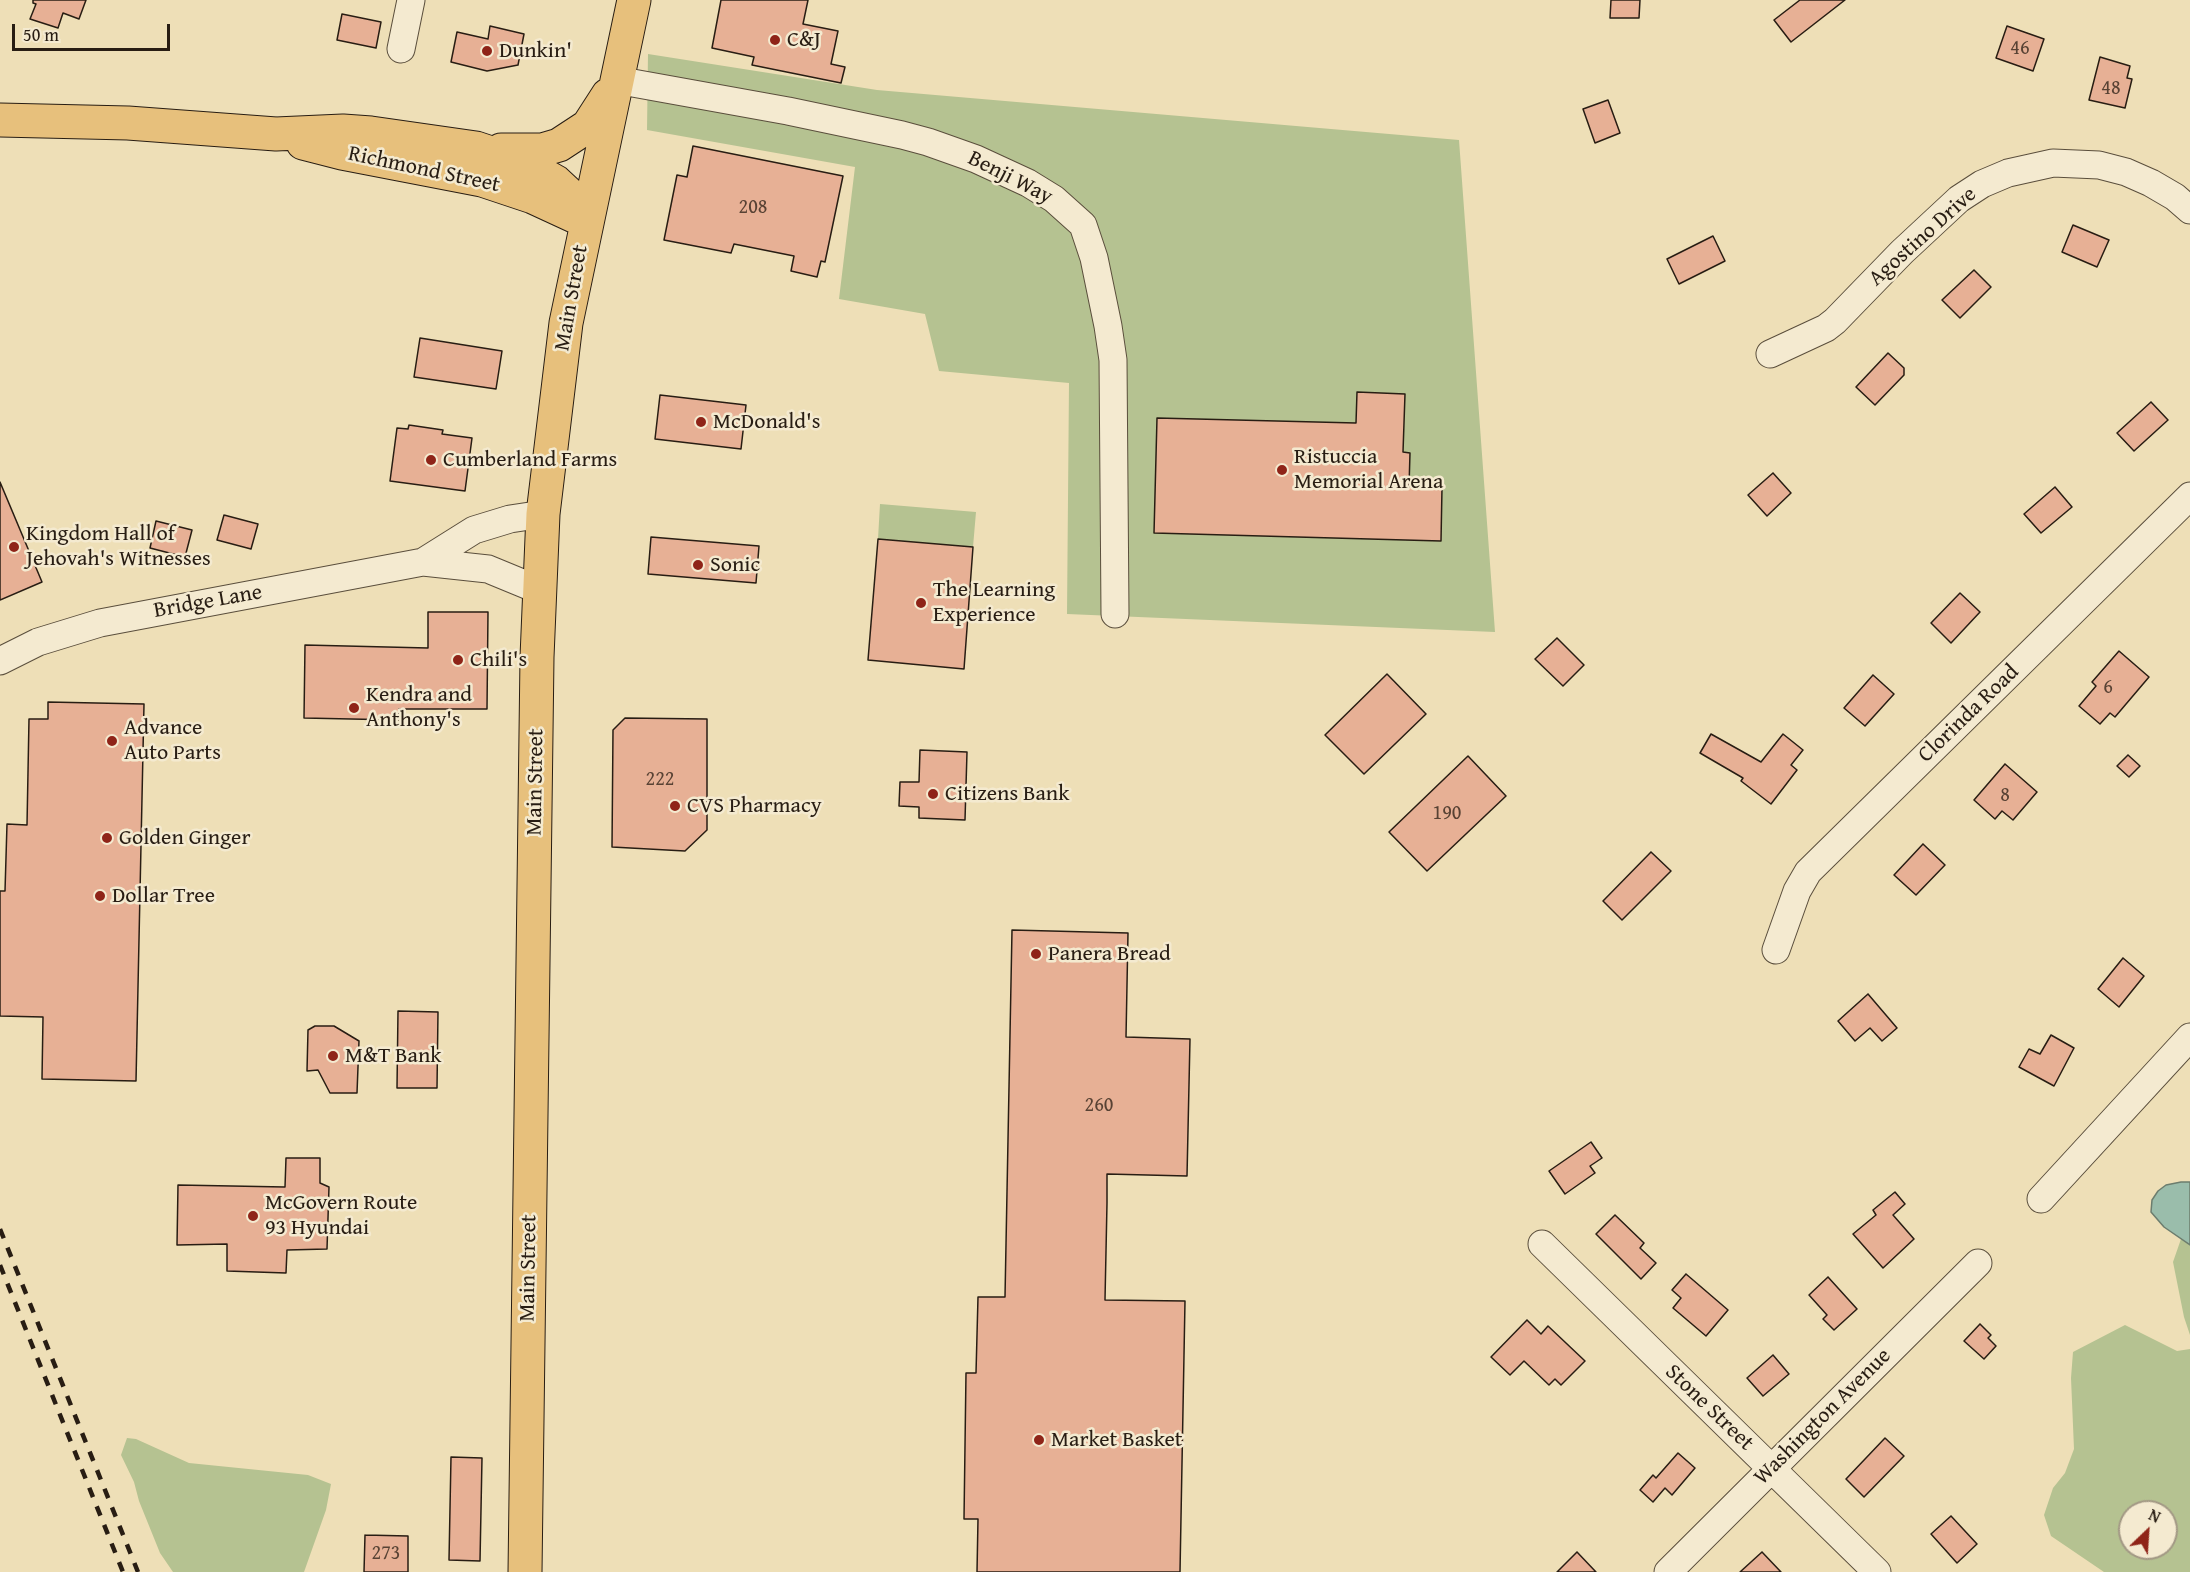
<!DOCTYPE html>
<html>
<head>
<meta charset="utf-8">
<style>
	body { margin:0 }
	#map { position:relative; width:2190px; height:1572px; overflow:hidden; background:#eedfb7; font-family:"Gentium Book Plus",serif }
	canvas { display:block }
	.north { position:absolute; left:2118px; top:1500px; width:60px; height:60px; box-sizing:border-box; background:#f4ead0; border:2px solid #a29884; border-radius:50%; rotate:25deg; font-size:16px; font-weight:700; line-height:24px; text-align:center; color:#281d13 }
	.north::after { content:''; display:block; margin:auto; width:21px; height:27px; background:#8f2418; clip-path:polygon(50% 0,100% 100%,50% 72%,0 100%) }
	.scale { position:absolute; left:12px; top:24px; width:158px; height:27px; box-sizing:border-box; border:3px solid #281d13; border-top:0; padding-left:8px; font-size:18px; line-height:21px; white-space:nowrap; color:#281d13; -webkit-text-stroke:4px #f4ead0; paint-order:stroke }
</style>
</head>
<body>
<div id="map">
<canvas width="2190" height="1572"></canvas>
<div class="north">N</div>
<div class="scale">50 m</div>
</div>
<script>
const ctx = document.querySelector('canvas').getContext('2d');
ctx.lineJoin = 'round';
function fillPath(path, color) { ctx.fillStyle = color; ctx.fill(path, 'evenodd'); }
const shape = rows => new Path2D(rows.map(r => 'M' + r).join(''));
function stroke(path, color, width, dash) { ctx.strokeStyle = color; ctx.lineWidth = width; ctx.lineCap = dash ? 'butt' : 'round'; ctx.setLineDash(dash || []); ctx.stroke(path); }
function drawText(font, color, halo, rows, align = 'center') {
  ctx.font = font + ' "Gentium Book Plus",serif'; ctx.lineWidth = 5; ctx.setLineDash([]); ctx.textBaseline = 'middle'; ctx.strokeStyle = halo; ctx.fillStyle = color; for (const [text, x, y, turn = 0] of rows) {
    ctx.save(); ctx.translate(x, y); ctx.rotate((+turn || 0) * Math.PI / 180); ctx.textAlign = isNaN(turn) ? turn : align; if (halo) ctx.strokeText(text, 0, 0); ctx.fillText(text, 0, 0); ctx.restore();
  }
}
fillPath(shape([
	[648,54,877,90,1459,140,1495,632,1067,614,1069,383,939,371,925,314,839,299,855,167,647,130],
	[880,504,976,512,973,547,878,539],
	[2181,1239,2190,1245,2190,1335,2184,1317,2173,1262],
	[2125,1325,2177,1351,2190,1349,2190,1572,2104,1572,2051,1536,2044,1515,2053,1488,2065,1473,2074,1449,2071,1378,2073,1352],
	[2130,1512,2166,1512,2166,1548,2130,1548],
	[127,1438,136,1439,189,1463,308,1475,331,1484,326,1510,304,1572,173,1572,160,1553,139,1501,134,1482,121,1455]
]), '#b5c291');
const water = shape([
	[2181,1182,2190,1182,2190,1245,2164,1227,2151,1212,2152,1200,2158,1191,2166,1185,2181,1182]
]);
fillPath(water, '#9abdab');
stroke(water, '#6c7d6e', 1.5);
const building = shape([
	[33,0,86,0,79,19,63,13,58,28,30,19,36,4,33,3,33,0],
	[721,0,808,0,803,24,838,31,831,64,845,67,841,83,752,65,754,57,712,48,721,0],
	[1611,0,1640,0,1639,18,1610,18,1611,0],
	[1800,0,1845,0,1791,42,1774,20,1800,0],
	[342,14,381,22,376,48,337,40,342,14],
	[490,26,524,34,518,65,487,71,451,62,457,32,488,39,490,26],
	[2007,26,2044,39,2033,71,1996,58,2007,26],
	[2100,57,2130,66,2127,78,2132,79,2125,108,2089,100,2100,57],
	[1608,100,1620,133,1595,143,1583,109,1608,100],
	[693,146,843,176,825,262,821,261,817,277,791,271,794,256,734,244,731,253,664,240,677,175,687,177,693,146],
	[2073,225,2109,240,2097,267,2062,252,2073,225],
	[1713,236,1725,261,1679,284,1667,259,1713,236],
	[1974,270,1991,287,1960,318,1942,300,1974,270],
	[420,338,502,351,496,389,414,377,420,338],
	[1888,353,1904,368,1904,375,1875,405,1856,387,1888,353],
	[1357,392,1405,394,1403,452,1410,453,1409,487,1442,488,1441,541,1154,533,1157,418,1356,423,1357,392],
	[660,395,746,405,741,449,655,439,660,395],
	[2151,402,2168,420,2134,451,2117,433,2151,402],
	[409,425,443,430,442,434,472,438,465,491,390,481,397,428,408,429,409,425],
	[1773,473,1791,493,1767,516,1748,495,1773,473],
	[0,482,42,582,0,600,0,482],
	[2055,487,2072,507,2041,533,2024,514,2055,487],
	[224,515,258,524,251,549,217,540,224,515],
	[156,521,192,530,185,557,150,548,156,521],
	[651,537,759,546,756,583,648,574,651,537],
	[878,539,973,547,964,669,868,660,878,539],
	[1960,593,1980,612,1951,643,1931,623,1960,593],
	[428,612,488,612,487,709,399,709,398,720,304,718,305,645,428,648,428,612],
	[1557,638,1584,665,1563,686,1535,659,1557,638],
	[2119,651,2149,677,2115,717,2110,713,2100,724,2079,706,2096,686,2092,682,2119,651],
	[1387,674,1426,714,1364,774,1325,735,1387,674],
	[1873,675,1894,694,1865,726,1844,708,1873,675],
	[48,702,144,704,136,1081,42,1079,43,1017,0,1016,0,891,5,891,7,824,27,825,29,719,48,719,48,702],
	[625,718,707,719,707,830,685,851,612,847,613,730,625,718],
	[1711,734,1761,762,1783,734,1803,750,1791,765,1797,770,1771,804,1741,781,1743,778,1700,753,1711,734],
	[920,750,967,752,965,820,919,818,919,807,899,806,900,782,919,782,920,750],
	[2128,755,2140,766,2129,777,2117,766,2128,755],
	[1468,756,1506,796,1427,871,1389,832,1468,756],
	[2005,764,2037,792,2013,820,2002,811,1995,819,1974,800,2005,764],
	[1923,844,1945,865,1916,895,1894,875,1923,844],
	[1651,852,1671,871,1622,920,1603,901,1651,852],
	[1012,930,1128,933,1126,1037,1190,1039,1187,1176,1107,1174,1107,1203,1105,1300,1185,1301,1180,1572,977,1572,978,1519,964,1519,966,1373,976,1373,978,1297,1005,1297,1012,930],
	[2123,958,2144,976,2119,1007,2098,989,2123,958],
	[1868,994,1897,1028,1882,1041,1870,1028,1855,1041,1838,1021,1868,994],
	[398,1011,438,1012,437,1088,397,1088,398,1011],
	[315,1026,334,1026,359,1041,357,1093,330,1093,318,1070,307,1071,308,1030,315,1026],
	[2051,1035,2074,1048,2054,1086,2019,1067,2029,1049,2040,1054,2051,1035],
	[1591,1142,1602,1158,1590,1166,1595,1173,1565,1194,1549,1171,1591,1142],
	[286,1158,320,1158,320,1183,329,1187,327,1249,287,1250,286,1273,227,1271,227,1244,177,1245,178,1185,285,1187,286,1158],
	[1895,1192,1905,1204,1893,1215,1914,1239,1883,1268,1853,1234,1876,1215,1873,1210,1895,1192],
	[1615,1215,1644,1243,1640,1248,1656,1263,1641,1279,1596,1234,1615,1215],
	[1686,1274,1728,1310,1706,1336,1673,1308,1681,1298,1672,1290,1686,1274],
	[1828,1277,1857,1309,1834,1330,1823,1319,1827,1315,1809,1295,1828,1277],
	[1527,1320,1541,1334,1548,1326,1585,1361,1561,1385,1555,1379,1549,1385,1524,1361,1510,1375,1491,1357,1527,1320],
	[1980,1324,1991,1335,1988,1338,1996,1346,1984,1359,1964,1341,1980,1324],
	[1773,1355,1789,1374,1763,1396,1747,1378,1773,1355],
	[1885,1438,1904,1456,1864,1497,1846,1479,1885,1438],
	[1678,1453,1695,1468,1672,1495,1665,1488,1653,1502,1640,1490,1653,1475,1656,1478,1678,1453],
	[451,1457,482,1458,480,1561,449,1560,451,1457],
	[1951,1516,1977,1544,1957,1563,1931,1534,1951,1516],
	[365,1535,408,1536,408,1572,364,1572,365,1535],
	[1577,1552,1596,1572,1557,1572,1577,1552],
	[1762,1552,1781,1572,1740,1572,1762,1552]
]);
fillPath(building, '#e7b095');
stroke(building, '#281d13', 1.5);
const minor = shape([
	[401,49,411,0],
	[616,80,788,111,902,135,928,142,976,159,1028,183,1054,199,1083,225,1094,258,1108,326,1113,360,1115,614],
	[1770,354,1826,328,1835,321,1902,252,1959,199,1982,184,2008,173,2053,163,2099,165,2126,172,2151,183,2175,197,2190,210],
	[423,562,474,530,510,519,543,514],
	[0,661,38,642,100,623,423,562,488,569,539,590],
	[1776,950,1797,891,1808,872,2190,496],
	[2041,1199,2190,1037],
	[1542,1244,1877,1572],
	[1668,1572,1978,1263]
]);
const major = shape([
	[0,120,128,123,276,134,343,131,371,133,476,148,524,164,556,182,570,195,587,222],
	[303,143,342,153,482,180,533,197,585,221],
	[501,150,542,150,559,145,588,126,608,95],
	[525,1572,537,657,543,514,566,323,634,0]
]);
stroke(minor, '#5a4e3c', 29);
stroke(major, '#281d13', 35);
stroke(minor, '#f4ead0', 27);
stroke(major, '#e7c07c', 33);
stroke(shape([
	[0,1229,138,1572],
	[0,1265,123,1572]
]), '#281d13', 4.5, [10, 10]);
for (const [x, y, r, color] of [
	[775,40,6,"#8f2418"],
	[487,51,6,"#8f2418"],
	[701,422,6,"#8f2418"],
	[431,460,6,"#8f2418"],
	[1282,470,6,"#8f2418"],
	[14,547,6,"#8f2418"],
	[698,565,6,"#8f2418"],
	[921,603,6,"#8f2418"],
	[458,660,6,"#8f2418"],
	[354,708,6,"#8f2418"],
	[112,741,6,"#8f2418"],
	[933,794,6,"#8f2418"],
	[675,806,6,"#8f2418"],
	[107,838,6,"#8f2418"],
	[100,896,6,"#8f2418"],
	[1036,954,6,"#8f2418"],
	[333,1056,6,"#8f2418"],
	[253,1216,6,"#8f2418"],
	[1039,1440,6,"#8f2418"]
]) { const dot = new Path2D(); dot.arc(x, y, r, 0, 2 * Math.PI); ctx.fillStyle = color; ctx.fill(dot); stroke(dot, '#f4ead0', 2); }
drawText('20px', '#584234', null, [
	["46",2020,49],
	["48",2111,89],
	["208",753,208],
	["6",2108,688],
	["222",660,780],
	["8",2005,796],
	["190",1447,814],
	["260",1099,1106],
	["273",386,1554]
]);
drawText('22px', '#281d13', '#f4ead0', [
	["C&J",787,40],
	["Dunkin'",499,51],
	["McDonald's",713,422],
	["Ristuccia",1294,457],
	["Memorial Arena",1294,482],
	["Cumberland Farms",443,460],
	["Kingdom Hall of",26,534],
	["Jehovah's Witnesses",26,559],
	["Sonic",710,565],
	["The Learning",933,590],
	["Experience",933,615],
	["Chili's",470,660],
	["Kendra and",366,695],
	["Anthony's",366,720],
	["Advance",124,728],
	["Auto Parts",124,753],
	["Citizens Bank",945,794],
	["CVS Pharmacy",687,806],
	["Golden Ginger",119,838],
	["Dollar Tree",112,896],
	["Panera Bread",1048,954],
	["M&T Bank",345,1056],
	["McGovern Route",265,1203],
	["93 Hyundai",265,1228],
	["Market Basket",1051,1440]
], 'left');
drawText('22px', '#281d13', '#f4ead0', [
	["Richmond Street",424,170,12],
	["Benji Way",1010,178,27],
	["Agostino Drive",1923,237,-42],
	["Main Street",572,298,-80],
	["Bridge Lane",208,602,-10],
	["Clorinda Road",1969,714,-44],
	["Main Street",536,782,-89],
	["Main Street",529,1268,-89],
	["Stone Street",1709,1408,44],
	["Washington Avenue",1823,1417,-45]
]);
</script>
</body>
</html>
